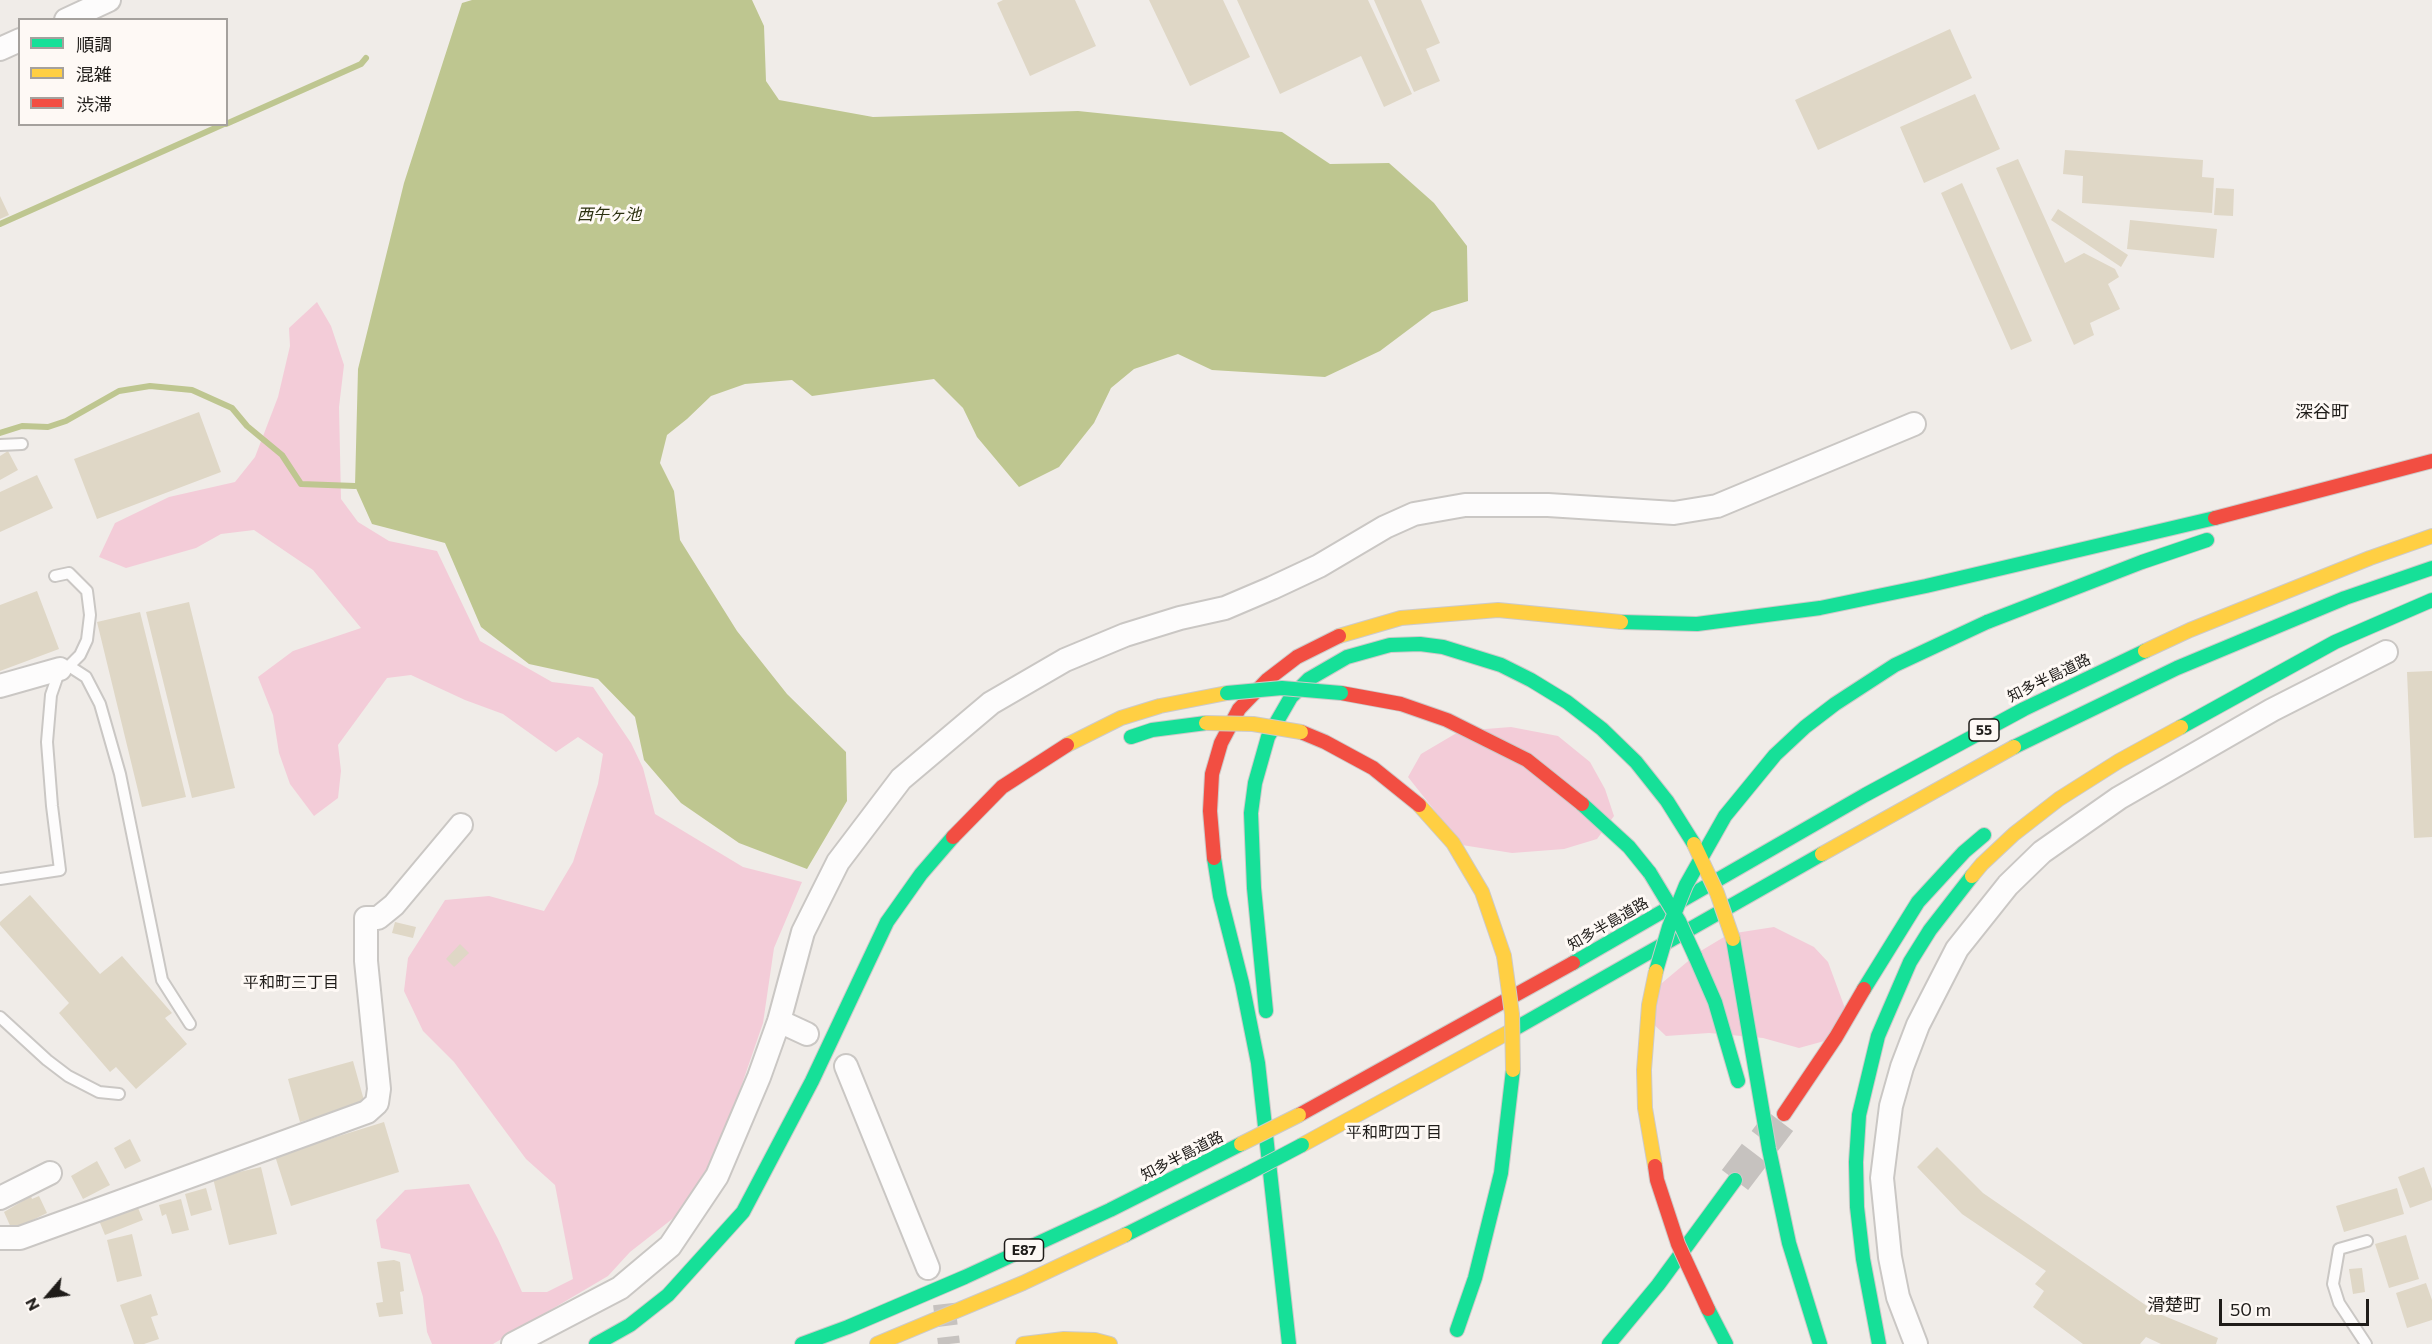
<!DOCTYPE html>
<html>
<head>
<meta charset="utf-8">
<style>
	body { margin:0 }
	#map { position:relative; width:2432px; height:1344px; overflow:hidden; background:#f0ece8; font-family:Commissioner,"Noto Sans JP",sans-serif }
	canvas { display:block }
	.legend { position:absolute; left:18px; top:18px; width:210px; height:108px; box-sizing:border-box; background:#fef9f5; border:2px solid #a5a19d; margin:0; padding:8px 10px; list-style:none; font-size:18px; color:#1f1c19 }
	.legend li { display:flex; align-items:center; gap:12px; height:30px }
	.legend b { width:30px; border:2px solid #a5a19d }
	.north { position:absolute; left:18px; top:1266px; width:60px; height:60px; -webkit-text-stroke:4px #fef9f5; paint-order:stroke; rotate:242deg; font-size:16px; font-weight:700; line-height:24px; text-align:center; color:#1f1c19 }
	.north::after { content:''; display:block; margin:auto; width:21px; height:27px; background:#1f1c19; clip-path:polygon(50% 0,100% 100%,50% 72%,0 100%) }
	.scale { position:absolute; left:2219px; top:1299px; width:150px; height:27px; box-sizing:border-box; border:3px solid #1f1c19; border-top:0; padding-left:8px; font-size:18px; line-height:21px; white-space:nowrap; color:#1f1c19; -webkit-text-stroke:4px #fef9f5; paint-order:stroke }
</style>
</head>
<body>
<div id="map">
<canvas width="2432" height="1344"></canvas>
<ul class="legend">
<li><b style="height:8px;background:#16e098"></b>順調</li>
<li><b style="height:8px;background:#ffcf43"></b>混雑</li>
<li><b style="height:8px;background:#f24e42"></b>渋滞</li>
</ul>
<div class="north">N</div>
<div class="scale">50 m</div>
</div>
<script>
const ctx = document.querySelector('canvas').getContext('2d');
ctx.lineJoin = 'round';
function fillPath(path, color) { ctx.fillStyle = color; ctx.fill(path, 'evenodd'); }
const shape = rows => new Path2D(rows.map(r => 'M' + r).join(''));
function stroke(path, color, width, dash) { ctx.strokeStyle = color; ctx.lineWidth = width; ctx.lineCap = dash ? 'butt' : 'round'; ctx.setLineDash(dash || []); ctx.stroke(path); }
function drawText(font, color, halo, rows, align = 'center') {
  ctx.font = font + ' Commissioner,"Noto Sans JP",sans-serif'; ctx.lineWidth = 6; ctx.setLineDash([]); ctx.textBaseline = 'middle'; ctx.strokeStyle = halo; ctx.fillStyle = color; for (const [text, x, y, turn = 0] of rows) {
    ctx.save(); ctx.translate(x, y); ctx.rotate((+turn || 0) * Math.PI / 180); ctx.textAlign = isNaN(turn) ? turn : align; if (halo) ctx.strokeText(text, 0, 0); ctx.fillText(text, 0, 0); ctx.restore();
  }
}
fillPath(shape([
	[317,302,331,326,344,365,339,407,341,499,358,522,389,541,437,551,480,641,552,682,593,687,631,743,643,768,655,814,743,867,802,882,774,948,763,1023,741,1087,720,1149,694,1202,630,1252,608,1276,493,1344,432,1344,427,1332,423,1297,410,1254,381,1248,376,1220,405,1190,469,1184,498,1239,522,1292,547,1292,573,1279,555,1185,526,1159,454,1062,423,1031,404,991,408,958,445,900,489,896,544,911,573,862,598,784,603,754,578,737,556,752,503,714,465,700,411,675,387,678,338,745,341,771,338,798,314,816,290,784,279,753,273,715,258,677,293,651,361,628,313,570,254,530,221,534,196,548,126,568,99,557,115,523,169,497,235,482,255,457,278,397,290,346,289,328],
	[1511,727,1558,736,1590,762,1605,789,1614,816,1597,839,1564,849,1512,853,1462,845,1408,777,1421,754,1460,731],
	[1774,927,1814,947,1828,962,1846,1011,1828,1040,1799,1048,1763,1038,1709,1033,1666,1036,1647,1018,1650,993,1699,952,1729,934]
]), '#f3ccd8');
fillPath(shape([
	[472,0,752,0,764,26,766,81,779,100,873,117,1078,111,1282,132,1330,164,1389,163,1434,203,1467,246,1468,301,1432,312,1380,351,1325,377,1212,370,1178,354,1134,369,1111,388,1094,423,1059,467,1019,487,977,437,963,408,934,379,812,396,792,380,745,384,711,396,687,419,667,435,660,463,674,491,680,540,737,631,787,694,846,752,847,801,807,869,739,843,681,803,644,760,635,717,598,679,529,664,481,627,445,543,372,524,355,486,358,369,404,183,462,3]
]), '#bec690');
stroke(shape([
	[226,124,361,64,366,58],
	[0,224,224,124],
	[0,433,22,426,48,427,66,421,119,391,150,386,192,390,232,408,247,426,282,455,301,484,355,486]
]), '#bec690', 6);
fillPath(shape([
	[1003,0,1075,0,1096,46,1030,76,997,3],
	[1149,0,1223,0,1250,57,1190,86],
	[1237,0,1368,0,1412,94,1384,107,1361,56,1280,94],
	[1374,0,1421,0,1440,43,1426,49,1440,81,1414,92],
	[1950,29,1972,78,1818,150,1795,100],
	[1975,94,2000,149,1924,183,1900,127],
	[2065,150,2203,160,2202,177,2214,178,2212,213,2082,203,2083,176,2063,174],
	[2018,159,2065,263,2084,253,2115,269,2119,277,2108,284,2120,309,2090,323,2094,335,2074,345,1996,168],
	[1962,183,2032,341,2011,350,1941,193],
	[2216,188,2234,189,2233,216,2214,215],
	[0,196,9,215,0,219],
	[2058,209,2128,255,2121,267,2051,220],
	[2130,220,2217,229,2214,258,2127,249],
	[199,412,221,472,97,519,74,459],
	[8,451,18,470,0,480,0,456],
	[37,475,53,508,0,532,0,492],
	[37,591,59,649,0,671,0,605],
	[189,602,235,788,192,798,146,612],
	[140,612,186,797,142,807,97,622],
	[2432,671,2432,837,2414,838,2407,672],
	[30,895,100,974,122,956,172,1013,165,1018,187,1044,136,1089,116,1067,110,1072,59,1013,69,1003,0,925,0,922],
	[395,922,416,927,413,938,392,933],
	[460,944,469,953,454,967,446,959],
	[353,1061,365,1104,300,1122,288,1079],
	[384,1122,399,1172,291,1206,275,1156],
	[130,1139,141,1161,125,1169,114,1148],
	[1937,1147,1983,1193,2157,1313,2218,1338,2216,1344,2161,1344,2146,1337,2140,1344,2083,1344,2033,1307,2044,1291,2035,1284,2046,1271,1962,1214,1917,1167],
	[97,1161,110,1185,83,1199,71,1176],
	[261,1167,277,1234,229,1245,213,1178],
	[2424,1167,2432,1189,2432,1200,2410,1208,2398,1177],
	[206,1188,212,1210,191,1216,185,1194],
	[2397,1188,2404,1214,2344,1232,2336,1206],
	[31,1196,32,1199,39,1196,47,1213,12,1230,4,1212],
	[181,1199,189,1230,172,1234,166,1214,162,1216,159,1205],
	[136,1203,143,1220,105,1235,98,1218],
	[132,1234,142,1276,117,1282,107,1240],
	[2406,1235,2419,1279,2389,1288,2375,1244],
	[394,1260,400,1262,404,1291,400,1292,403,1314,379,1317,376,1303,383,1302,377,1262],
	[2362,1268,2365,1292,2353,1294,2349,1269],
	[2426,1283,2432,1300,2432,1320,2407,1328,2396,1293],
	[151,1294,158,1315,151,1317,159,1339,144,1344,134,1344,120,1305]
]), '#dfd7c6');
stroke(shape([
	[944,1304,949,1344]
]), '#c6c2bf', 22, [22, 11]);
stroke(shape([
	[1735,1180,1780,1121]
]), '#c6c2bf', 33, [33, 16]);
const lane = shape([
	[0,445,22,444],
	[55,576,69,573,87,591,90,615,87,640,80,655,69,666],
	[0,879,60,870,52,806,47,742,51,695,60,669,69,666,86,677,100,704,120,774,162,980,190,1024],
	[0,1017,47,1060,68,1076,99,1092,119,1094],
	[2366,1344,2339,1303,2333,1284,2339,1249,2367,1241]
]);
const street = shape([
	[66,20,109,0],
	[0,49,20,40],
	[0,686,60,669],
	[779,1021,807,1034],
	[846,1066,928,1268],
	[0,1198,50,1173],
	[0,1238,20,1238,367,1112,377,1103,379,1089,366,961,366,918,378,918,394,905,461,825],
	[513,1344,620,1288,670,1246,717,1176,759,1077,779,1021,803,932,838,862,901,779,991,703,1065,660,1125,635,1180,618,1225,608,1272,588,1319,566,1385,527,1414,514,1465,505,1548,505,1674,513,1717,506,1914,424],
	[1916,1344,1898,1297,1890,1257,1882,1178,1891,1106,1902,1067,1918,1025,1957,949,2008,885,2042,852,2119,798,2272,710,2386,652]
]);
const fast = shape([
	[1621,622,1697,624,1820,608,1926,586,2215,518],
	[1987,622,2142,562,2207,540],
	[2181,727,2335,642,2432,600],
	[1131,737,1152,730,1206,723],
	[2014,747,2177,668,2345,598,2432,568],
	[1582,804,1629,847,1650,873],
	[1214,858,1220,896,1242,983,1258,1063,1289,1344],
	[1733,939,1769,1149,1789,1243,1820,1344],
	[1695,956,1715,1002,1738,1081],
	[1573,963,1865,795,2024,709,2145,651],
	[1864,989,1918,902,1964,852,1984,835],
	[1266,1011,1254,888,1251,813,1255,783,1268,737,1291,697,1309,679,1347,657,1390,645,1420,644,1443,647,1501,665,1531,680,1567,702,1602,729,1636,762,1667,801,1694,844],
	[1509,1032,1822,854],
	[1125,1235,1247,1174],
	[1708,1309,1726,1344],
	[1457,1330,1475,1278,1501,1173,1513,1070],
	[596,1344,630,1325,668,1295,743,1212,812,1081,887,922,921,874,953,837],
	[802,1344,848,1327,965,1277,1110,1210,1241,1144],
	[1609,1344,1658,1285,1735,1180],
	[1879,1344,1863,1259,1857,1207,1856,1162,1859,1115,1878,1036,1910,962,1930,930,1972,876]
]);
const slow = shape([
	[1339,636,1401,618,1498,610,1621,622],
	[2145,651,2190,630,2370,558,2432,536],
	[1067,745,1121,718,1160,706,1227,693],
	[1419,805,1453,843,1482,892,1504,956],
	[1822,854,2014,747],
	[1972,876,1982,864,2014,834,2059,799,2119,761,2181,727],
	[1302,1145,1509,1032],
	[877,1344,1023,1283,1125,1235],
	[1023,1344,1064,1339,1095,1340,1110,1344]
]);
const jam = shape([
	[2215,518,2432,461],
	[1341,693,1401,704,1447,720,1527,760,1582,804],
	[1301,732,1325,742,1373,768,1419,805],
	[953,837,1002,787,1067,745],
	[1214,858,1210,811,1212,774,1221,743,1239,709,1267,680,1297,657,1339,636],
	[1784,1114,1836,1037,1864,989],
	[1299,1115,1573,963]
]);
stroke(lane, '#cac7c4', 14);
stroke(street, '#cac7c4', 26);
stroke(fast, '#cdcac9', 16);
stroke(slow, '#cdcac9', 16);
stroke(jam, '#cdcac9', 16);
stroke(lane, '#fdfcfc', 10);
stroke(street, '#fdfcfc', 22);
stroke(fast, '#16e098', 14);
stroke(slow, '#ffcf43', 14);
stroke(jam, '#f24e42', 14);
const fastBridge = shape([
	[1227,693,1282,688,1341,693],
	[1650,873,1679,921,1695,956],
	[1656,971,1669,927,1686,885,1725,816,1775,755,1805,727,1835,704,1895,665,1987,622],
	[1247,1174,1302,1145]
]);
const slowBridge = shape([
	[1206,723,1253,724,1301,732],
	[1694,844,1717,893,1733,939],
	[1504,956,1512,1014,1513,1070],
	[1241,1144,1299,1115],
	[1655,1166,1645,1108,1644,1070,1649,1005,1656,971]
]);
const jamBridge = shape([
	[1655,1166,1657,1180,1678,1244,1708,1309]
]);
stroke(fastBridge, '#cdcac9', 16, []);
stroke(slowBridge, '#cdcac9', 16, []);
stroke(jamBridge, '#cdcac9', 16, []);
stroke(fastBridge, '#16e098', 14);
stroke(slowBridge, '#ffcf43', 14);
stroke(jamBridge, '#f24e42', 14);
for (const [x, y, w] of [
	[1984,730,30],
	[1024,1250,39]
]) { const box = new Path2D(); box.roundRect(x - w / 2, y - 11, w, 22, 4.5); ctx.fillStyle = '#fef9f5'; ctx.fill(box); stroke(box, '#1f1c19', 1.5); }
drawText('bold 14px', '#1f1c19', null, [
	["55",1984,730],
	["E87",1024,1250]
]);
drawText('15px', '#1f1c19', '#fef9f5', [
	["知多半島道路",2049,678,-26],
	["知多半島道路",1608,924,-30],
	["知多半島道路",1182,1156,-27]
]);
drawText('italic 16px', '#2b300f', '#fef9f5', [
	["西午ヶ池",609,215]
]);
drawText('16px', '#1f1c19', '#fef9f5', [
	["平和町三丁目",291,983],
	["平和町四丁目",1394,1133]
]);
drawText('18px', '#1f1c19', '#fef9f5', [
	["深谷町",2322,412],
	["滑楚町",2174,1305]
]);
</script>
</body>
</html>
